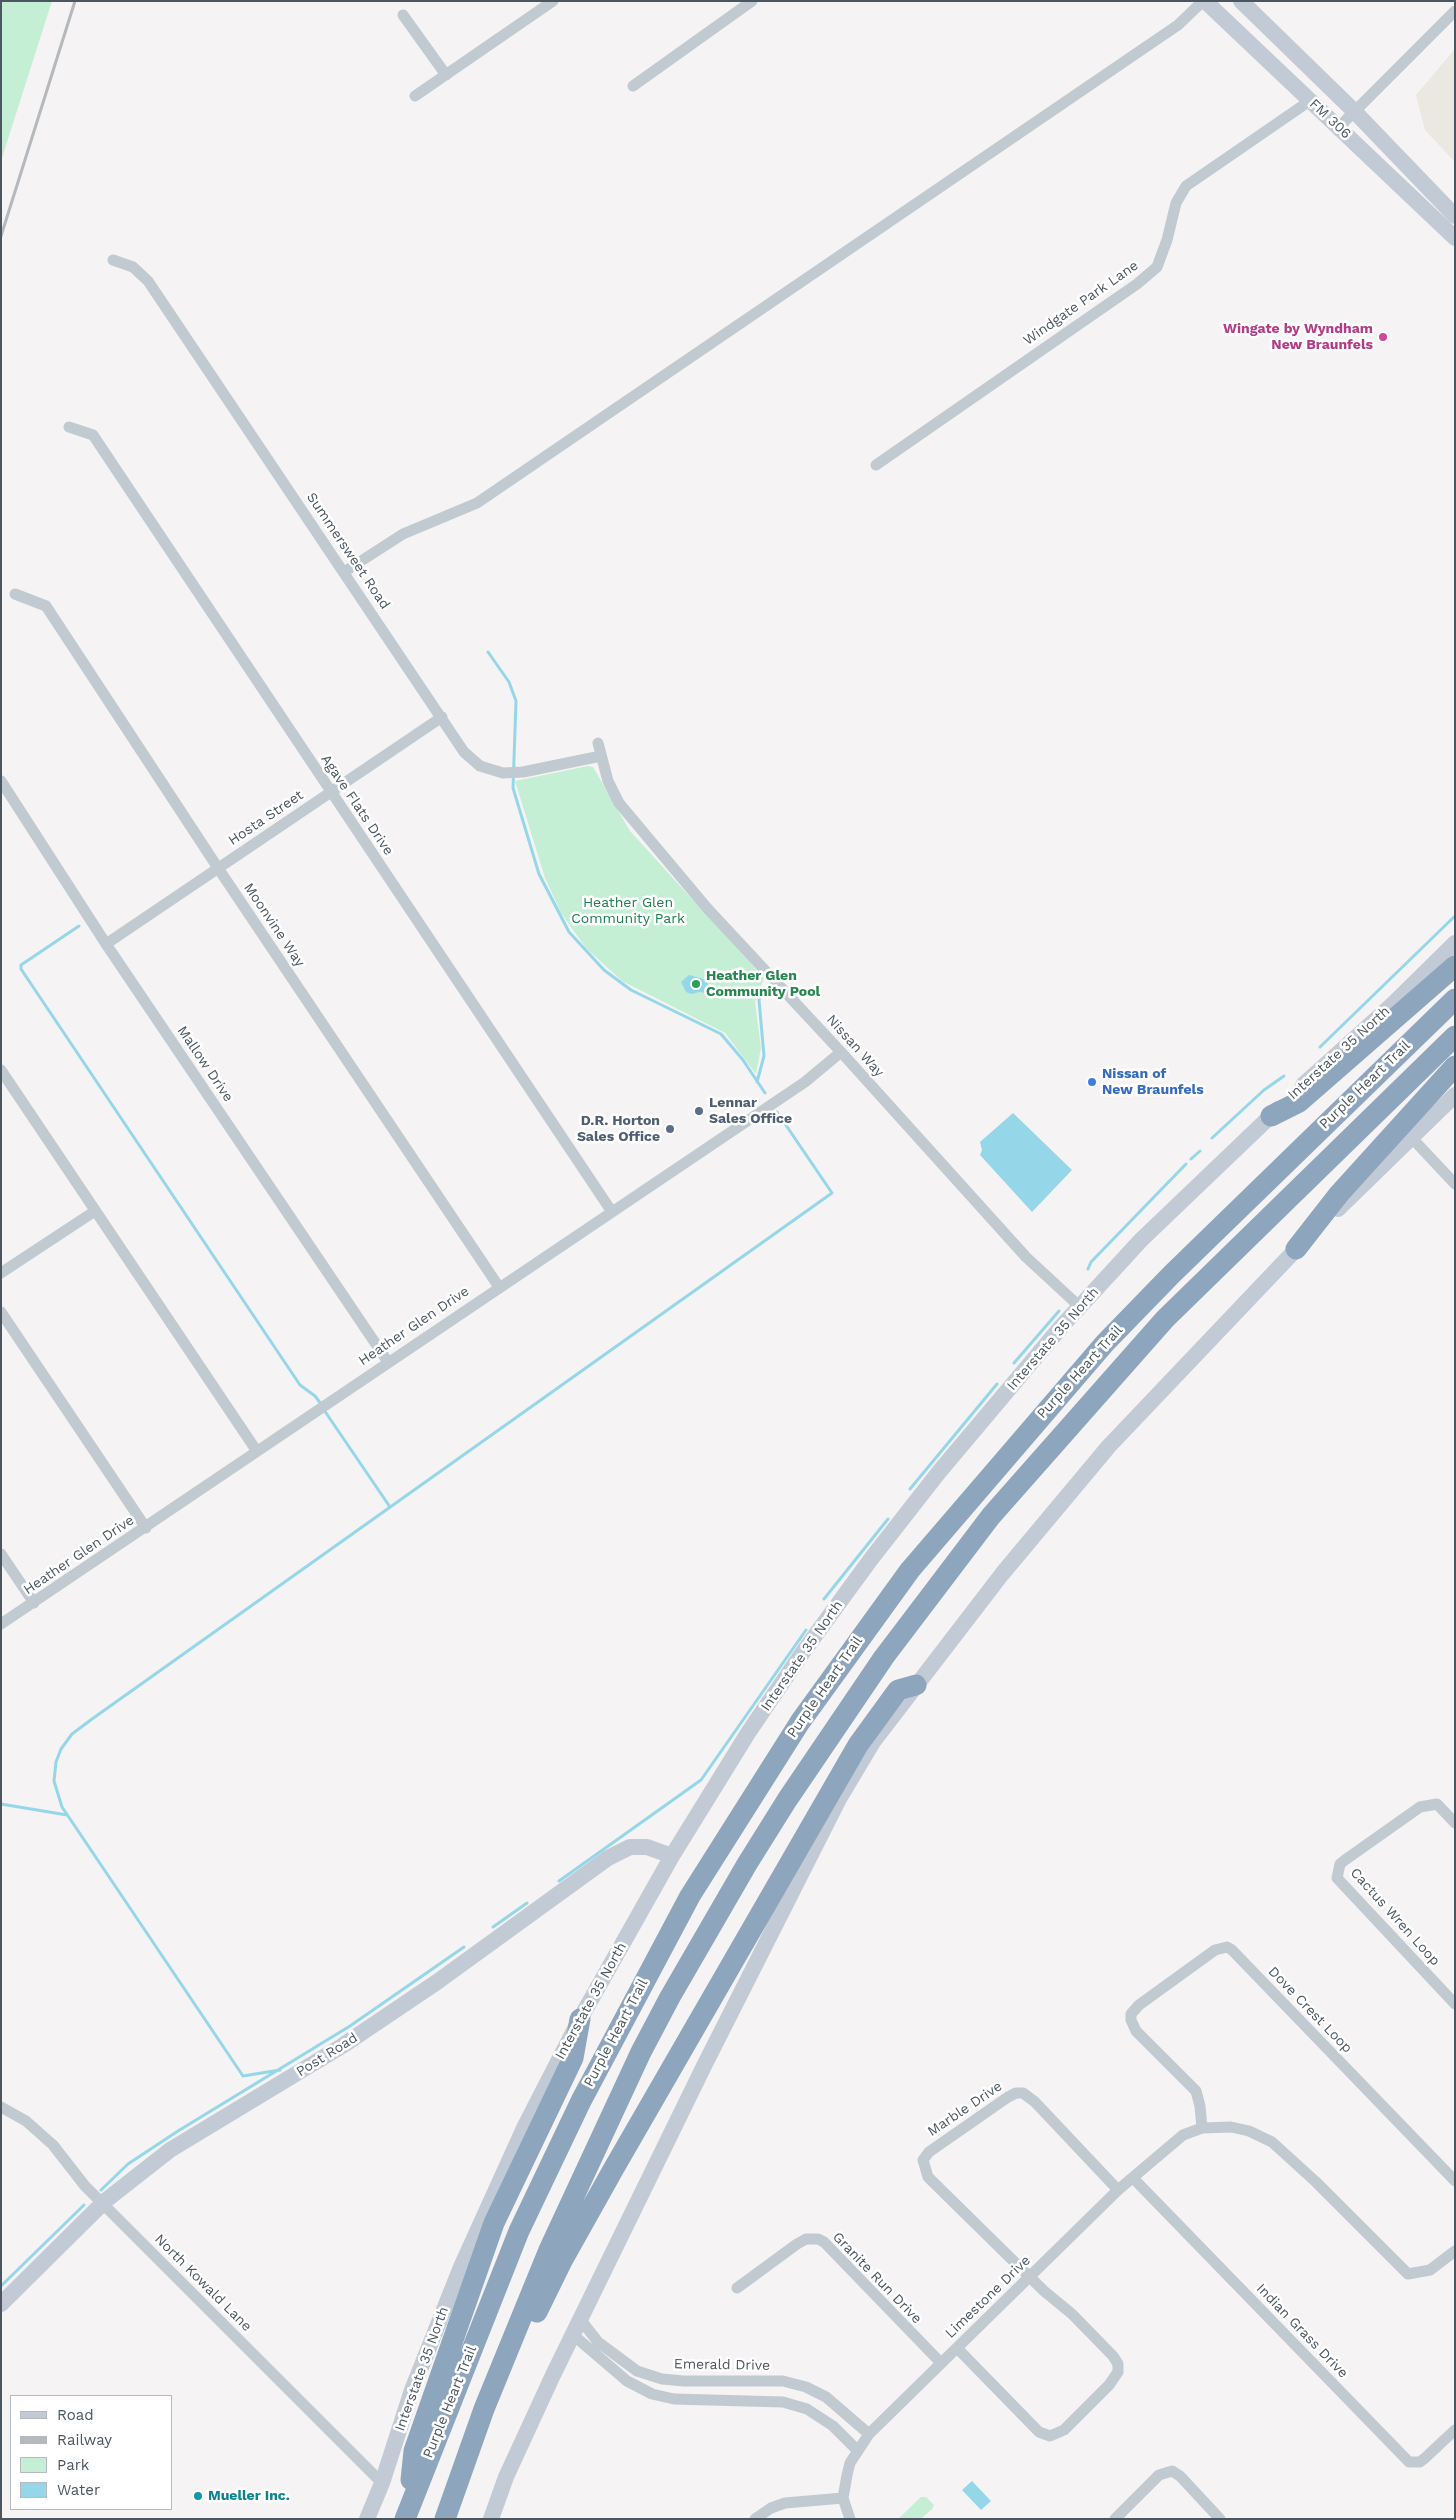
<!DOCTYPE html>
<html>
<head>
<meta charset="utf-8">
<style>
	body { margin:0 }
	#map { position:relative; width:1456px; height:2520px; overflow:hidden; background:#f5f3f3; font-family:"Work Sans",sans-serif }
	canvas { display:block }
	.frame { position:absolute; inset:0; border:2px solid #4b5660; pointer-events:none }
	.legend { position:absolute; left:10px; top:2395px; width:162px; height:115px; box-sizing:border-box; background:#fff; border:1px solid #b7bbbf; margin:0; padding:6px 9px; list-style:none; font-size:15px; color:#4b5660 }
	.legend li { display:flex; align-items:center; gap:10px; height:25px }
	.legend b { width:25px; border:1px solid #b7bbbf }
</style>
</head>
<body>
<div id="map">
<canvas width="1456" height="2520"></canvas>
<div class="frame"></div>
<ul class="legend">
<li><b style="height:6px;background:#c2cbd5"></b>Road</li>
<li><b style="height:6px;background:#b5b8bc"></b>Railway</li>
<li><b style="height:14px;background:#c5efd5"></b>Park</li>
<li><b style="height:14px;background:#95d7e9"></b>Water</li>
</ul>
</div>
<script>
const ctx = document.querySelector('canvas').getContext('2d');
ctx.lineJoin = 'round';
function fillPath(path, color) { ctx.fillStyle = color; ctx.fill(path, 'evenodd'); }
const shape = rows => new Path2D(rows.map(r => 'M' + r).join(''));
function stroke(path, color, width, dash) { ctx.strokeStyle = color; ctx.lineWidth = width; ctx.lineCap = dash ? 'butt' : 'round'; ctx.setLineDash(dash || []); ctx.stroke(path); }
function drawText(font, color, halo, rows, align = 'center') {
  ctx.font = font + ' "Work Sans",sans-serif'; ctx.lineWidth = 5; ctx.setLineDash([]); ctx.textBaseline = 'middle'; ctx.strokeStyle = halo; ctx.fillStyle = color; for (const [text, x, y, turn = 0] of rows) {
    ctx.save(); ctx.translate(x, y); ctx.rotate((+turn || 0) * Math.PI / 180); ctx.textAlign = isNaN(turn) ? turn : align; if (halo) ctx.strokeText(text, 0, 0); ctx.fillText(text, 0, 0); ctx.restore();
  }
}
fillPath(shape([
	[1455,49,1455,162,1425,130,1416,95]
]), '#eae8e1');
fillPath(shape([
	[1,1,52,1,1,161],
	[588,766,593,767,630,831,764,978,755,1002,761,1048,756,1074,725,1033,622,981,586,948,561,913,545,878,515,781],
	[921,2497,926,2497,934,2505,932,2509,921,2519,898,2519]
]), '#c5efd5');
fillPath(shape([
	[689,975,707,980,710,994,700,992,691,994,686,992,681,982],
	[1013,1113,1072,1170,1032,1212,980,1155,982,1150,980,1142],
	[972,2481,991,2501,981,2510,962,2490]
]), '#95d7e9');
stroke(shape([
	[488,652,509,682,516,701,513,788,539,874,569,932,604,970,631,990,721,1034,743,1060,765,1093],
	[79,926,21,965,21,969,300,1385,315,1396,321,1404],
	[1320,1047,1455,916],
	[757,1082,764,1056,759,1000,764,988],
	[1212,1138,1264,1090,1284,1076],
	[1191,1159,1200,1151],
	[1088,1269,1091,1262,1186,1164],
	[1014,1363,1059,1311],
	[324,1410,390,1507],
	[910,1489,997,1384],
	[824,1599,888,1519],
	[1,1804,67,1815],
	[559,1881,701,1780,806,1630],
	[493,1927,527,1903],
	[280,2070,243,2076,62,1807,54,1781,56,1762,61,1749,72,1734,92,1719,832,1193,777,1112],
	[101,2190,128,2164,178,2131,350,2026,464,1947],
	[1,2286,84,2205]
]), '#95d7e9', 3);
stroke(shape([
	[403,15,446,75],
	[633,86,752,1],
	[415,96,553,1],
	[1339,127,1455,11],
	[113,260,133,267,148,281,464,752,480,766,503,773,523,772,601,756],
	[69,427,93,435,612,1212],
	[876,465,1137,284,1157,267,1167,240,1176,203,1186,186,1311,100],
	[344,572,403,534,477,503,1178,25,1203,1],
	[15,594,46,606,218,868,499,1287],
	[598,743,608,781,619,803,707,908,841,1052,1026,1257,1079,1306],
	[1,781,106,944,388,1362],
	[106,944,442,717],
	[1,1070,256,1450],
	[1411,1137,1455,1184],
	[1,1273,95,1211],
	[1,1312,146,1528],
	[1,1554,34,1603],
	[1,1624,805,1082,841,1052],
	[1455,1823,1437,1804,1420,1807,1345,1860,1340,1864,1337,1878,1455,2004],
	[1,2107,26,2121,53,2145,85,2186,382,2483],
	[1202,2128,1200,2106,1196,2091,1136,2031,1131,2020,1131,2014,1139,2005,1215,1950,1227,1947,1232,1950,1455,2181],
	[1133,2178,1409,2462,1420,2462,1425,2458,1455,2430],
	[737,2288,797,2244,806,2239,818,2239,824,2242,941,2363],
	[580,2319,598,2342,637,2371,662,2379,684,2381,783,2381,806,2387,826,2397,869,2434],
	[572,2334,627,2381,652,2394,674,2399,783,2402,807,2409,833,2426,857,2450],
	[957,2348,1039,2432,1050,2436,1064,2430,1109,2385,1118,2372,1118,2364,1113,2356,1072,2314,1044,2291,928,2177,923,2160,929,2152,1008,2097,1016,2093,1023,2093,1035,2102,1118,2190],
	[755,2519,771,2508,785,2503,843,2498],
	[850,2519,843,2498,847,2475,850,2463,869,2434,1118,2190,1183,2135,1202,2128,1231,2127,1249,2131,1272,2142,1316,2182,1408,2274,1430,2270,1455,2251],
	[1115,2519,1159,2475,1172,2471,1180,2476,1220,2519]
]), '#c1cad1', 11);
stroke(shape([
	[1205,1,1455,238],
	[1241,1,1355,112,1455,216],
	[1303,1085,1392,1005,1455,943],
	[1338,1209,1455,1095],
	[1,2304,105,2201,170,2150,342,2046,437,1982,608,1858,630,1847,647,1847,672,1856],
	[367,2519,382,2483,412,2390,461,2267,524,2128,580,2019,672,1856,748,1733,803,1652,871,1559,939,1472,1061,1327,1141,1240,1278,1109],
	[491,2519,506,2477,553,2375,704,2066,839,1799,873,1742,1002,1574,1109,1446,1304,1241]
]), '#c2cbd5', 16);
stroke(shape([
	[1271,1116,1299,1102,1455,966],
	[1296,1249,1339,1194,1455,1066],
	[537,2312,563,2259,614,2168,858,1745,898,1690,916,1685],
	[411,2480,414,2451,494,2223,573,2058,580,2019],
	[405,2519,519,2231,581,2101,690,1896,800,1722,910,1570,1105,1343,1172,1274,1455,999],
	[445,2519,484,2409,549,2250,641,2052,670,1997,747,1864,787,1800,884,1657,991,1516,1165,1319,1455,1036]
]), '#8ea5be', 21);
stroke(shape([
	[1,236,75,1]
]), '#b5b8bc', 3);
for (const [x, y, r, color] of [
	[1383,337,5,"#d1479c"],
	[696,984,5,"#2e9e5b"],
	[1092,1082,5,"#3f7fe0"],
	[699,1111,5,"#5c6f8a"],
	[670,1129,5,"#5c6f8a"],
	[198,2496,5,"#0f9aa8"]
]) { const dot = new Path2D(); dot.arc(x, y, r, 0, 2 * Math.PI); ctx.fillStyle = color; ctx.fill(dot); stroke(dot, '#fff', 2); }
drawText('14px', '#4b5660', '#fff', [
	["FM 306",1330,119,43],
	["Windgate Park Lane",1081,303,-35],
	["Summersweet Road",348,551,56],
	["Agave Flats Drive",357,805,56],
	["Hosta Street",266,818,-34],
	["Moonvine Way",274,925,56],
	["Nissan Way",855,1046,48],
	["Interstate 35 North",1339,1053,-42],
	["Mallow Drive",205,1064,56],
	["Purple Heart Trail",1365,1085,-44],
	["Heather Glen Drive",414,1326,-34],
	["Interstate 35 North",1053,1339,-49],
	["Purple Heart Trail",1080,1372,-48],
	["Heather Glen Drive",79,1555,-34],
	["Interstate 35 North",802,1656,-55],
	["Purple Heart Trail",825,1687,-55],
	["Cactus Wren Loop",1395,1917,48],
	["Interstate 35 North",591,2001,-61],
	["Dove Crest Loop",1310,2010,46],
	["Purple Heart Trail",616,2033,-62],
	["Post Road",327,2055,-32],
	["Marble Drive",965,2109,-34],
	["Granite Run Drive",877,2278,46],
	["North Kowald Lane",203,2283,45],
	["Limestone Drive",988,2297,-44],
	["Indian Grass Drive",1302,2331,46],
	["Emerald Drive",722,2365,1],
	["Interstate 35 North",422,2369,-70],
	["Purple Heart Trail",450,2402,-68]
]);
drawText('bold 14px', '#b23c85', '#fff', [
	["Wingate by Wyndham",1373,329],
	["New Braunfels",1373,345]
], 'right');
drawText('14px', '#1d804e', '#fff', [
	["Heather Glen",628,903],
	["Community Park",628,919]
]);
drawText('bold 14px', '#27864d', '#fff', [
	["Heather Glen",706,976],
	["Community Pool",706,992]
], 'left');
drawText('bold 14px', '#366cbe', '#fff', [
	["Nissan of",1102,1074],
	["New Braunfels",1102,1090]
], 'left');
drawText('bold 14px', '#4e5e75', '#fff', [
	["Lennar",709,1103],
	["Sales Office",709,1119],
	["D.R. Horton",660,1121,"right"],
	["Sales Office",660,1137,"right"]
], 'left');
drawText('bold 14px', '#0d838f', '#fff', [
	["Mueller Inc.",208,2496]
], 'left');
</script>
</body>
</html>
